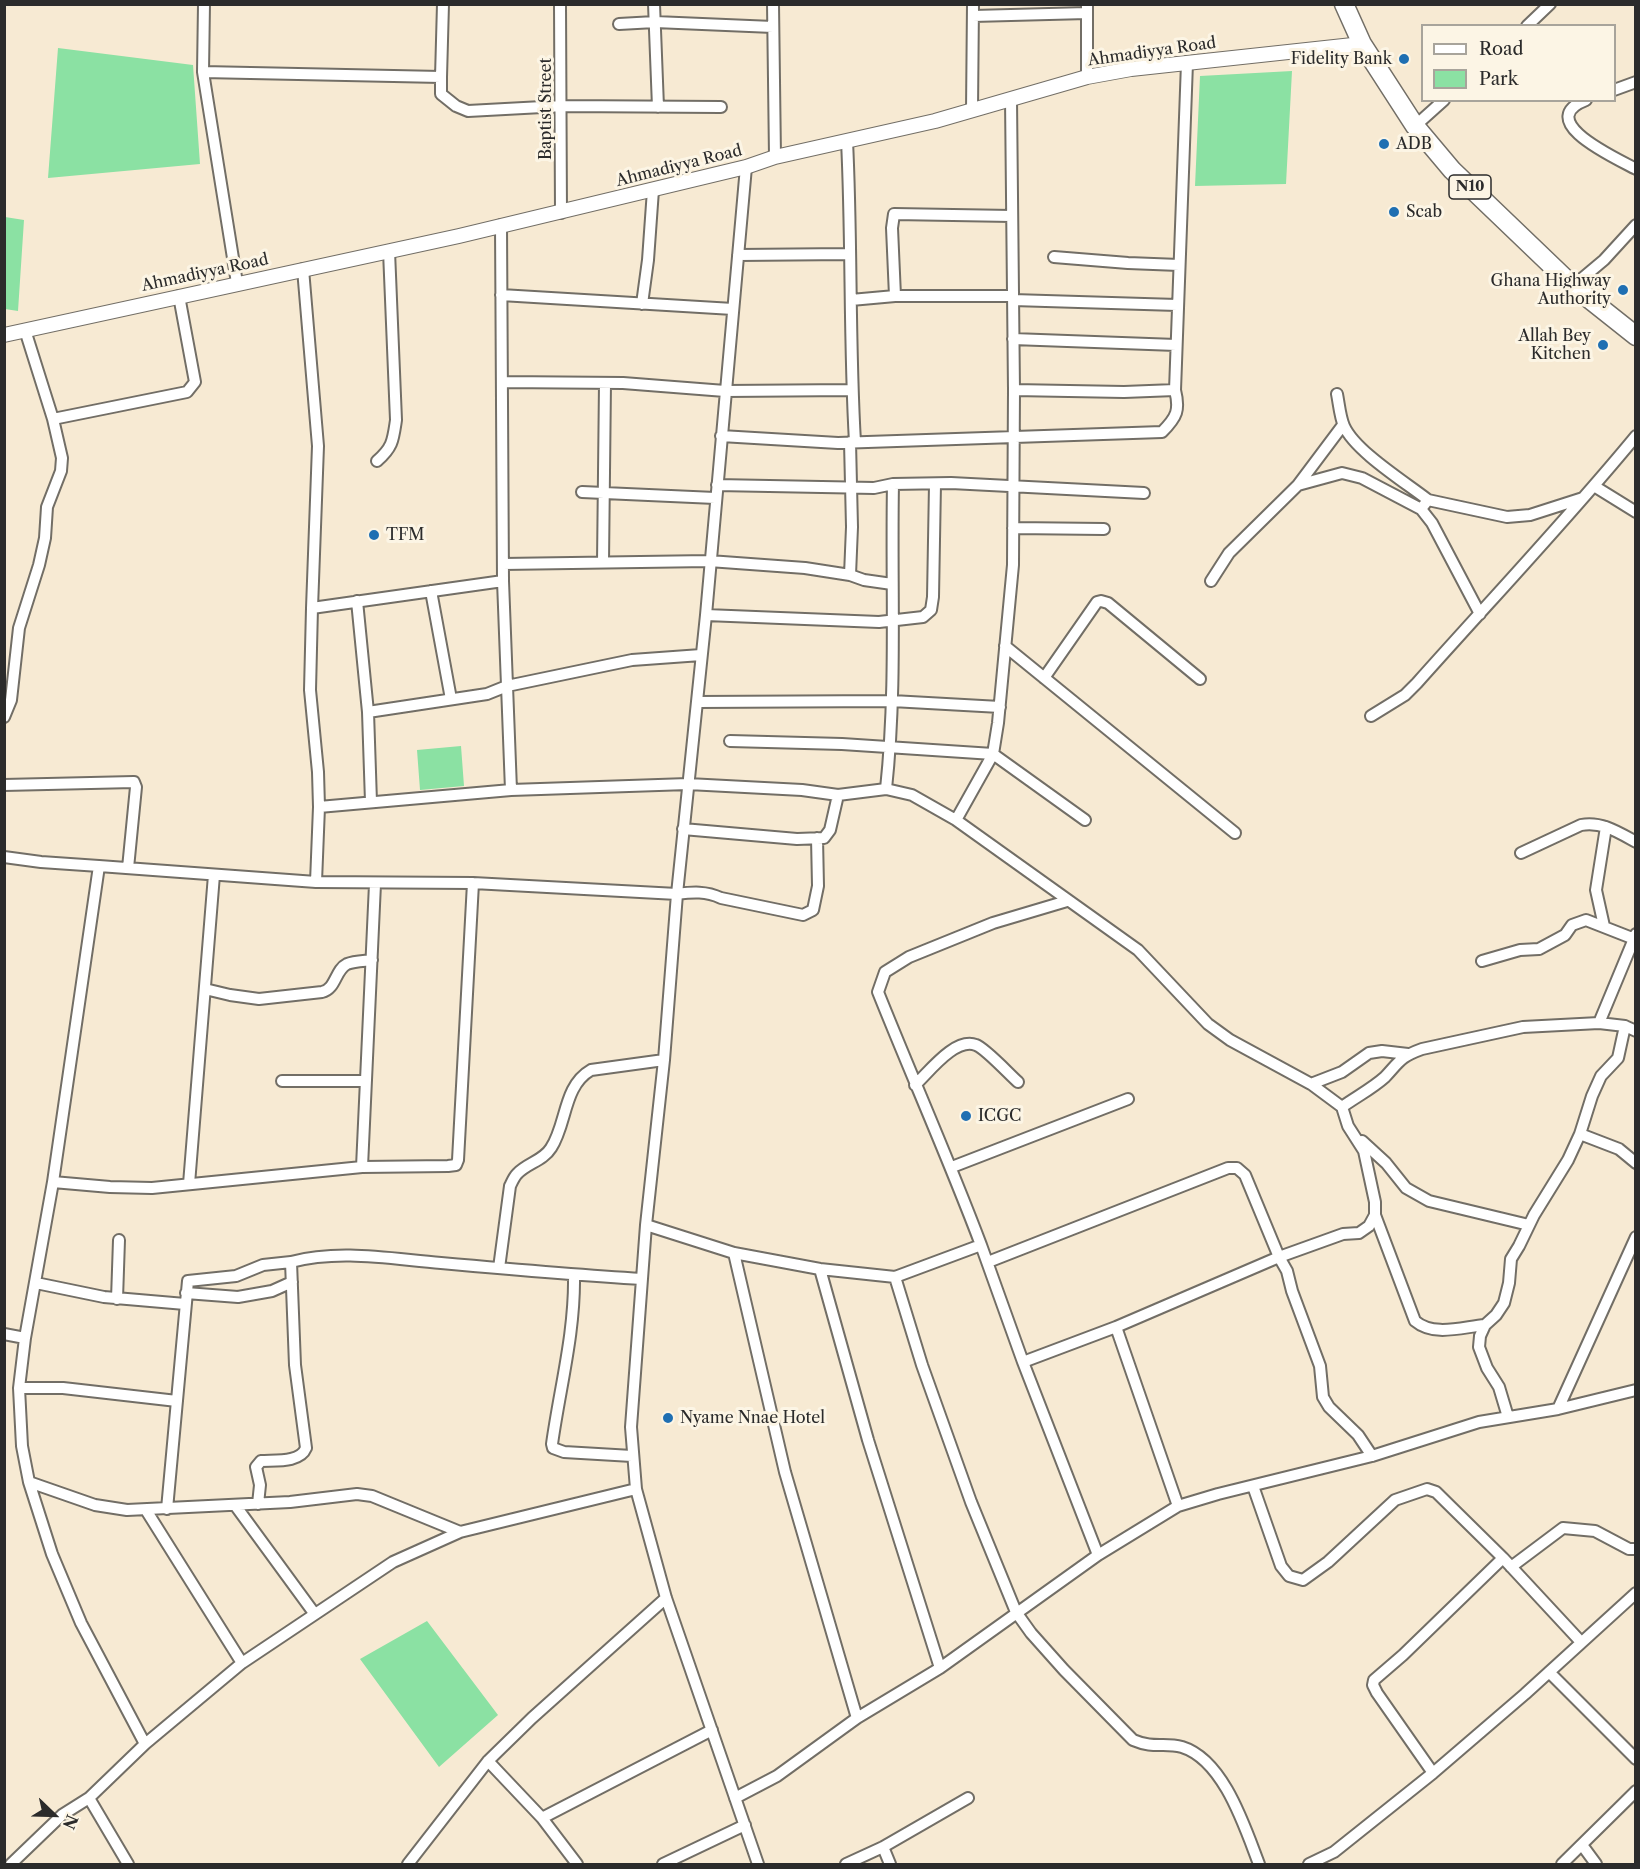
<!DOCTYPE html>
<html>
<head>
<meta charset="utf-8">
<style>
	body { margin:0 }
	#map { position:relative; width:1640px; height:1869px; overflow:hidden; background:#f7ead3; font-family:"Libre Caslon Text",serif }
	canvas { display:block }
	.frame { position:absolute; inset:0; border:6px solid #2b2b2b; pointer-events:none }
	.legend { position:absolute; left:1421px; top:24px; width:195px; height:78px; box-sizing:border-box; background:#fcf5e5; border:2px solid #a8a49b; margin:0; padding:8px 10px; list-style:none; font-size:18px; color:#2b2b2b }
	.legend li { display:flex; align-items:center; gap:12px; height:30px }
	.legend b { width:30px; border:2px solid #a8a49b }
	.north { position:absolute; left:24px; top:1785px; width:60px; height:60px; -webkit-text-stroke:4px #fcf5e5; paint-order:stroke; rotate:113deg; font-size:16px; font-weight:700; line-height:24px; text-align:center; color:#2b2b2b }
	.north::after { content:''; display:block; margin:auto; width:21px; height:27px; background:#2b2b2b; clip-path:polygon(50% 0,100% 100%,50% 72%,0 100%) }
</style>
</head>
<body>
<div id="map">
<canvas width="1640" height="1869"></canvas>
<div class="frame"></div>
<ul class="legend">
<li><b style="height:8px;background:#fff"></b>Road</li>
<li><b style="height:16px;background:#8be1a3"></b>Park</li>
</ul>
<div class="north">N</div>
</div>
<script>
const g = document.querySelector('canvas').getContext('2d');
g.lineJoin = 'round';
function fillPath(path, color) { g.fillStyle = color; g.fill(path, 'evenodd'); }
function trace(path, color, width, dash) { g.strokeStyle = color; g.lineWidth = width; g.lineCap = dash ? 'butt' : 'round'; g.setLineDash(dash || []); g.stroke(path); }
function write(font, color, halo, rows, align = 'center') {
  g.font = font + ' "Libre Caslon Text",serif'; g.lineWidth = 6; g.setLineDash([]); g.textBaseline = 'middle'; g.strokeStyle = halo; g.fillStyle = color; for (const [text, x, y, turn = 0] of rows) {
    g.save(); g.translate(x, y); g.rotate((+turn || 0) * Math.PI / 180); g.textAlign = isNaN(turn) ? turn : align; if (halo) g.strokeText(text, 0, 0); g.fillText(text, 0, 0); g.restore();
  }
}
fillPath(new Path2D(`
	M 58,48 L 193,65 L 200,164 L 48,178 Z
	M 1292,71 L 1286,184 L 1195,186 L 1200,76 Z
	M 5,217 L 24,220 L 18,311 L 5,309 Z
	M 461,746 L 464,786 L 420,790 L 417,750 Z
	M 427,1621 L 498,1715 L 439,1767 L 360,1659 Z`), '#8be1a3');
const street = new Path2D(`
	M 204,4 L 203,72 L 237,283
	M 560,4 L 561,213
	M 654,4 L 658,107
	M 773,4 L 775,157
	M 973,16 L 1087,13
	M 619,24 L 655,22 L 773,27
	M 1527,26 L 1550,4
	M 203,72 L 441,77 L 443,4
	M 441,77 L 441,94 L 456,106 L 468,111 L 561,106 L 721,107
	M 1087,77 L 1087,4
	M 1614,90 L 1636,82
	M 1586,100 C 1532,121 1618,159 1636,169
	M 972,110 L 973,4
	M 1415,126 L 1444,100
	M 847,141 C 852,241 849,341 855,442
	M 746,167 L 706,615 L 677,894 L 664,1060 L 646,1225 L 631,1427 L 636,1489 L 666,1598 L 758,1864
	M 738,255 L 849,254
	M 1054,257 L 1128,263 L 1179,265
	M 303,269 L 318,446 L 312,608
	M 1573,286 L 1604,260 L 1636,225
	M 501,295 L 733,309
	M 895,296 L 892,228 L 894,214 L 1012,216
	M 851,300 L 895,296 L 1013,296
	M 1013,300 L 1177,305
	M 642,304 L 648,260 L 653,190
	M 1013,339 L 1176,345
	M 502,382 L 623,383 L 725,391 L 852,390
	M 1014,390 L 1124,392 L 1175,390
	M 1337,394 C 1339,404 1340,417 1344,426 C 1355,451 1405,482 1428,500
	M 53,419 L 187,392 L 195,382 L 179,296
	M 721,436 L 838,443 L 1162,432 C 1177,417 1180,410 1175,390 L 1187,63
	M 850,442 L 852,527 L 850,575 L 864,580 L 892,584
	M 377,461 C 393,447 393,440 396,420 L 389,251
	M 893,484 C 891,586 897,687 886,789 L 912,795 L 956,820 L 1138,950 L 1208,1024 L 1230,1040 L 1311,1084 L 1342,1107 L 1348,1126 L 1364,1151 L 1375,1202 L 1375,1215 L 1369,1226 L 1359,1233 L 1343,1234 L 1279,1257 L 1287,1271 L 1292,1291 L 1320,1366 L 1323,1397 L 1329,1407 L 1358,1435 L 1372,1456
	M 717,485 L 874,488 L 893,484 L 951,483 L 1144,493
	M 1298,485 L 1343,425
	M 1594,486 L 1636,512
	M 582,492 L 715,498
	M 1421,509 L 1428,500 L 1507,517 L 1530,515 L 1583,498
	M 1013,528 L 1104,529
	M 603,562 L 605,383
	M 503,564 L 709,561 L 805,568 L 850,575
	M 503,581 L 511,790
	M 1211,581 L 1229,553 L 1298,485 L 1342,473 L 1362,478 L 1421,509 L 1432,523 L 1480,614
	M 431,591 L 451,699
	M 357,601 L 368,712 L 371,802
	M 706,615 L 879,622 L 923,617 L 931,610 L 933,597 L 935,484
	M 1005,646 L 1235,833
	M 1044,678 L 1097,602 L 1101,601 L 1108,603 L 1200,679
	M 697,702 L 892,701 L 1000,707
	M 368,712 L 487,694 L 507,686 L 632,660 L 701,655
	M 1371,716 L 1405,695 L 1417,683 C 1490,601 1566,521 1636,436
	M 4,717 L 11,700 L 19,628 L 39,565 L 45,538 L 47,507 L 61,471 L 62,458 L 53,419 L 25,330
	M 730,741 L 842,744 L 993,754 L 1085,820
	M 4,785 L 134,782 L 136,787 L 128,868
	M 319,807 L 511,790 L 688,784 L 802,790 L 838,795 L 886,789
	M 956,820 L 993,754 L 998,723 L 1013,565 L 1014,390 L 1011,99
	M 683,829 L 797,839 L 824,838 L 830,830 L 838,795
	M 1521,853 L 1581,825 C 1601,821 1618,832 1636,842
	M 4,857 L 41,862 L 99,866
	M 316,882 L 319,807 L 318,772 L 310,690 L 312,608 L 503,581 L 501,225
	M 1604,926 L 1596,890 L 1606,827
	M 1636,934 L 1599,1023 L 1625,1026 L 1636,1031
	M 1482,961 L 1520,950 L 1539,949 L 1565,935 L 1572,925 L 1586,920 L 1632,938
	M 205,989 L 230,995 L 259,999 L 322,992 C 336,989 335,970 347,964 C 354,961 364,961 372,960
	M 282,1081 L 366,1081
	M 1311,1084 L 1342,1072 L 1369,1053 L 1382,1051 L 1408,1054
	M 915,1085 C 929,1072 955,1037 976,1045 C 985,1048 1009,1074 1018,1082
	M 1342,1107 C 1356,1097 1373,1088 1385,1077 C 1400,1061 1400,1057 1422,1049 L 1523,1027 L 1599,1023
	M 1580,1134 L 1619,1149 L 1636,1163
	M 1362,1141 L 1386,1163 L 1406,1188 L 1429,1201 L 1529,1225
	M 362,1167 L 448,1166 L 456,1165 L 458,1160 L 473,883
	M 952,1167 L 1128,1099
	M 53,1182 L 110,1187 L 152,1188 L 362,1167 L 375,884
	M 189,1184 L 214,875
	M 1375,1215 L 1415,1321 C 1434,1337 1462,1327 1485,1325
	M 646,1225 L 734,1253 L 820,1269 L 895,1277
	M 1636,1237 L 1558,1409 L 1636,1390
	M 981,1245 C 949,1160 912,1077 878,992 L 885,972 L 909,957 L 993,923 L 1067,901
	M 734,1253 L 785,1472 L 857,1718
	M 988,1262 L 1228,1168 L 1237,1168 L 1245,1175 L 1279,1257 L 1116,1327 L 1023,1362
	M 499,1268 L 510,1186 C 512,1182 514,1177 517,1174 C 527,1163 543,1161 551,1148 C 567,1124 563,1086 591,1070 L 664,1060
	M 820,1269 L 868,1440 L 940,1668
	M 574,1275 C 575,1333 560,1387 552,1444 L 553,1448 L 564,1452 L 632,1456
	M 36,1283 L 104,1297 L 185,1304
	M 186,1293 L 238,1297 L 272,1291 L 292,1282
	M 117,1299 L 119,1240
	M 1116,1327 L 1178,1506
	M 4,1334 L 25,1338
	M 19,1388 L 63,1388 L 177,1401
	M 1508,1417 L 1499,1387 L 1487,1368 L 1479,1347 L 1480,1336 L 1485,1325 L 1496,1315 L 1504,1303 L 1509,1283 L 1511,1259 L 1519,1246 L 1534,1215 L 1568,1160 L 1580,1134 L 1592,1096 L 1601,1076 L 1618,1058 L 1625,1026
	M 29,1482 L 22,1446 L 19,1388 L 25,1338 L 53,1182 L 99,866 L 316,882 L 473,883 L 677,894 C 693,892 706,891 721,898 L 803,915 L 813,910 L 818,886 L 817,838
	M 1253,1486 L 1281,1566 L 1289,1576 L 1303,1580 L 1328,1562 L 1395,1500 L 1427,1489 L 1436,1492 L 1503,1558 L 1581,1642
	M 258,1504 L 260,1485 L 256,1467 L 261,1461 C 275,1460 300,1463 306,1448 L 295,1365 L 291,1262 C 340,1249 391,1259 441,1263 C 508,1269 575,1275 642,1279
	M 235,1505 L 314,1613
	M 167,1509 L 188,1281 L 236,1276 L 263,1265 L 291,1262
	M 146,1510 L 242,1663
	M 1098,1555 L 1178,1506 L 1218,1494 L 1372,1456 L 1479,1422 L 1558,1409
	M 1511,1567 L 1563,1528 L 1595,1531 L 1629,1549 L 1636,1549
	M 1549,1672 L 1636,1759
	M 145,1744 L 81,1623 L 52,1554 L 29,1482 L 95,1505 L 127,1510 L 290,1502 L 357,1494 L 372,1496 L 460,1532
	M 488,1761 L 542,1818 L 712,1730
	M 1433,1773 L 1377,1693 L 1373,1685 L 1374,1680 L 1403,1655 L 1503,1558
	M 89,1798 L 128,1864
	M 735,1798 L 777,1776 L 857,1718 L 940,1668 L 1098,1555 L 1023,1362 L 981,1245 L 895,1277 L 922,1365 L 971,1502 L 1016,1612 L 1031,1633 L 1064,1670 L 1133,1740 C 1154,1749 1164,1742 1182,1747 C 1224,1760 1245,1828 1259,1864
	M 542,1818 L 577,1864
	M 1582,1845 L 1596,1864
	M 883,1847 L 890,1864
	M 11,1864 L 62,1815 L 89,1798 L 145,1744 L 242,1663 L 393,1562 L 460,1532 L 636,1489
	M 408,1864 L 488,1761 L 532,1718 L 666,1598
	M 663,1864 L 745,1825
	M 846,1864 L 883,1847 L 968,1798
	M 1309,1864 L 1334,1852 L 1433,1773 L 1525,1694 L 1636,1593
	M 1562,1864 L 1636,1791`);
const secondary = new Path2D(`
	M 4,335 L 459,236 L 746,167 L 775,157 L 935,121 L 1087,77 L 1131,69 L 1362,44`);
const highway = new Path2D(`
	M 1344,4 L 1362,44 L 1415,126 L 1452,170 L 1573,286 L 1636,336`);
trace(street, '#726e66', 14);
trace(secondary, '#726e66', 16);
trace(highway, '#726e66', 21);
trace(street, '#fff', 10);
trace(secondary, '#fff', 14);
trace(highway, '#fff', 18);
for (const [x, y, r, color] of [
	[1404,59,6,"#1f6fb2"],
	[1384,144,6,"#1f6fb2"],
	[1394,212,6,"#1f6fb2"],
	[1623,290,6,"#1f6fb2"],
	[1603,345,6,"#1f6fb2"],
	[374,535,6,"#1f6fb2"],
	[966,1116,6,"#1f6fb2"],
	[668,1418,6,"#1f6fb2"]
]) { const dot = new Path2D(); dot.arc(x, y, r, 0, 2 * Math.PI); g.fillStyle = color; g.fill(dot); trace(dot, '#fcf5e5', 2); }
for (const [x, y, w] of [
	[1470,187,42]
]) { const box = new Path2D(); box.roundRect(x - w / 2, y - 12, w, 24, 4.5); g.fillStyle = '#fcf5e5'; g.fill(box); trace(box, '#2b2b2b', 1.5); }
write('bold 15px', '#2b2b2b', null, [
	["N10",1470,187]
]);
write('16px', '#2b2b2b', '#fcf5e5', [
	["Ahmadiyya Road",1152,52,-8],
	["Baptist Street",546,109,-90],
	["Ahmadiyya Road",679,166,-14],
	["Ahmadiyya Road",205,273,-12]
]);
write('16px', '#2b2b2b', '#fcf5e5', [
	["Fidelity Bank",1392,59,"right"],
	["ADB",1396,144],
	["Scab",1406,212],
	["Ghana Highway",1611,281,"right"],
	["Authority",1611,299,"right"],
	["Allah Bey",1591,336,"right"],
	["Kitchen",1591,354,"right"],
	["TFM",386,535],
	["ICGC",978,1116],
	["Nyame Nnae Hotel",680,1418]
], 'left');
</script>
</body>
</html>
